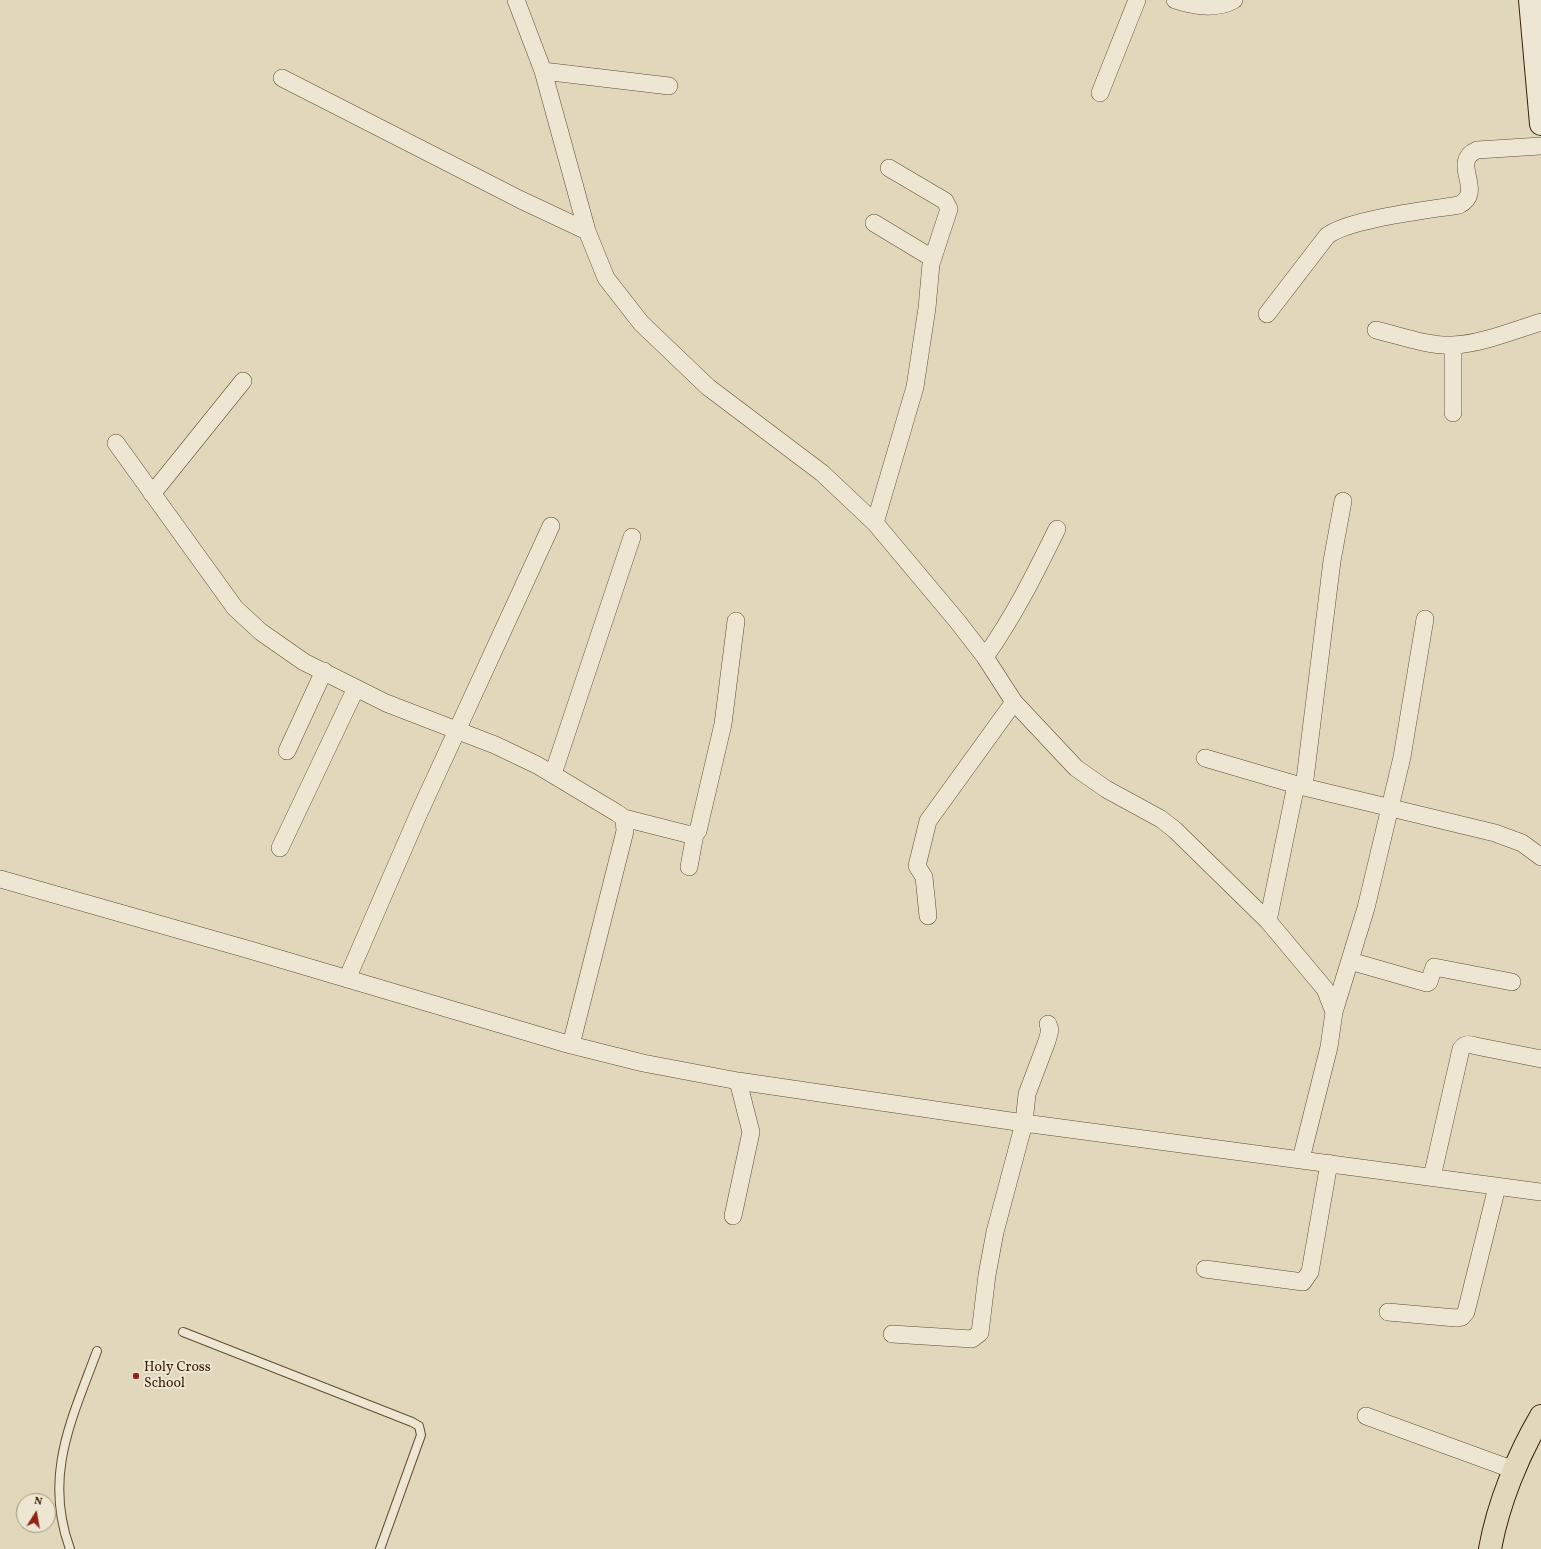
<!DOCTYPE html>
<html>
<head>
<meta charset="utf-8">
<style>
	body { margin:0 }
	#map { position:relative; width:1541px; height:1549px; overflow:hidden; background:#e1d8bb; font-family:Vollkorn,serif }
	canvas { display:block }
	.north { position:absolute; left:16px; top:1493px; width:40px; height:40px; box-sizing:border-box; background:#ece6d3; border:1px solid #a4967f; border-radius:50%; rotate:11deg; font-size:11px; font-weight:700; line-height:16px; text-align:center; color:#381e02 }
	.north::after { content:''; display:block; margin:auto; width:14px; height:18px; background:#8f2418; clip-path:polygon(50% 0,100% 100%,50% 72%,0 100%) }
</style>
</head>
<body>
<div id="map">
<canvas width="1541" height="1549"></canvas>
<div class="north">N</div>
</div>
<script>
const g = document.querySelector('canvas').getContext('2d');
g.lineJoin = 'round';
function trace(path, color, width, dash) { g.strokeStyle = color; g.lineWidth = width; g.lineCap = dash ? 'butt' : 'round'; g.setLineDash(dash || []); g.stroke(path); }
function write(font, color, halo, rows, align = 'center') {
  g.font = font + ' Vollkorn,serif'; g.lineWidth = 4; g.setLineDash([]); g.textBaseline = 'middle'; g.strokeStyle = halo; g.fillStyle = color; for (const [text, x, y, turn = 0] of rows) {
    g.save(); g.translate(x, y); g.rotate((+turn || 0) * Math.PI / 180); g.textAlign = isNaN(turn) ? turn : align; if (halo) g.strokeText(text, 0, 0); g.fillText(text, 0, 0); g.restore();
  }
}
const lane = new Path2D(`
	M 183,1332 L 412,1422 L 419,1426 L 421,1435 L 380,1549
	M 70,1549 C 43,1475 72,1419 97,1351`);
const street = new Path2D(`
	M 516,0 L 543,71 L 587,231 L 606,278 L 641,323 L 708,387 L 822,473 L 875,523 L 958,622 L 985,657 L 1014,702 L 1076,768 L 1106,789 L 1161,819 L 1175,830 L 1268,921 L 1325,989 L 1334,1012 L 1329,1047 L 1301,1159
	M 1175,0 C 1193,6 1216,10 1234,0
	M 543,71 L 669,86
	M 282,78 L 521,200 L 587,231
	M 1100,93 L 1137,0
	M 874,223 L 932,258
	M 1267,314 L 1327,236 C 1348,219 1429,210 1459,205 C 1486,192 1449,162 1477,150 L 1541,146
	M 1376,330 C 1401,336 1427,346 1452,345 C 1478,345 1515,330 1541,322
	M 1453,345 L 1453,413
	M 116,443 L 235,608 L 261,632 L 304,662 L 386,703 L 495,745 L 537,765 L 617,813 L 624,818 L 625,831 L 620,851 L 571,1045
	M 152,494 L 243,381
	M 875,523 L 915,387 L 927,308 L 931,264 L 949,209 L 945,201 L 889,168
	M 985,657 C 1014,616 1035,574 1057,529
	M 287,751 L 324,671
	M 1205,758 L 1304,787 L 1495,833 L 1522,843 L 1541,857
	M 553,774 L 632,537
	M 1304,787 L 1332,561 L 1343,501
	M 624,818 L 687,834 L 695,834 L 698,831 L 723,724 L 736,621
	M 280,848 L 356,688
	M 689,867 L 695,834
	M 0,879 L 250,950 L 571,1045 L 643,1063 L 738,1081 L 1024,1123 L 1541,1192
	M 928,916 L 924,877 L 917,866 L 928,821 L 1014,702
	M 1268,921 L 1296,785
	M 1350,961 L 1427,983 L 1429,982 L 1434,967 L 1512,982
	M 347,979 L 419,813 L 551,526
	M 1334,1012 L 1366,908 L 1402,757 L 1425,619
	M 1432,1177 L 1461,1049 C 1465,1043 1470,1044 1476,1046 L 1541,1059
	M 733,1216 L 751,1132 L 738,1081
	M 1205,1269 L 1303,1282 L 1310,1272 L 1329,1163
	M 1388,1312 L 1456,1318 L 1462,1317 L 1466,1312 L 1497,1187
	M 892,1334 L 972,1339 L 980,1333 L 987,1275 L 995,1232 L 1024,1123 L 1027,1094 L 1047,1041 L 1050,1030 L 1048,1024
	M 1366,1416 L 1514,1470`);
const secondary = new Path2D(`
	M 1530,0 L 1541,124`);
const highway = new Path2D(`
	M 1490,1549 C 1498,1504 1518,1455 1541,1416`);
trace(lane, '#624c30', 10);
trace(street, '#624c30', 18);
trace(secondary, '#381e02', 24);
trace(highway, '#381e02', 24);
trace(lane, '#ece6d3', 8);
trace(street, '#ece6d3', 17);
trace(secondary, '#ece6d3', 22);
trace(highway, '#e1d8bb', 22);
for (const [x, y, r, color] of [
	[136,1376,4,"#8f2418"]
]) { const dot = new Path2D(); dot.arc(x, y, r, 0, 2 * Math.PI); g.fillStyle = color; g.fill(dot); trace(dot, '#ece6d3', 1.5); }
write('14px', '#381e02', '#ece6d3', [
	["Holy Cross",144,1368],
	["School",144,1384]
], 'left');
</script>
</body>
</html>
